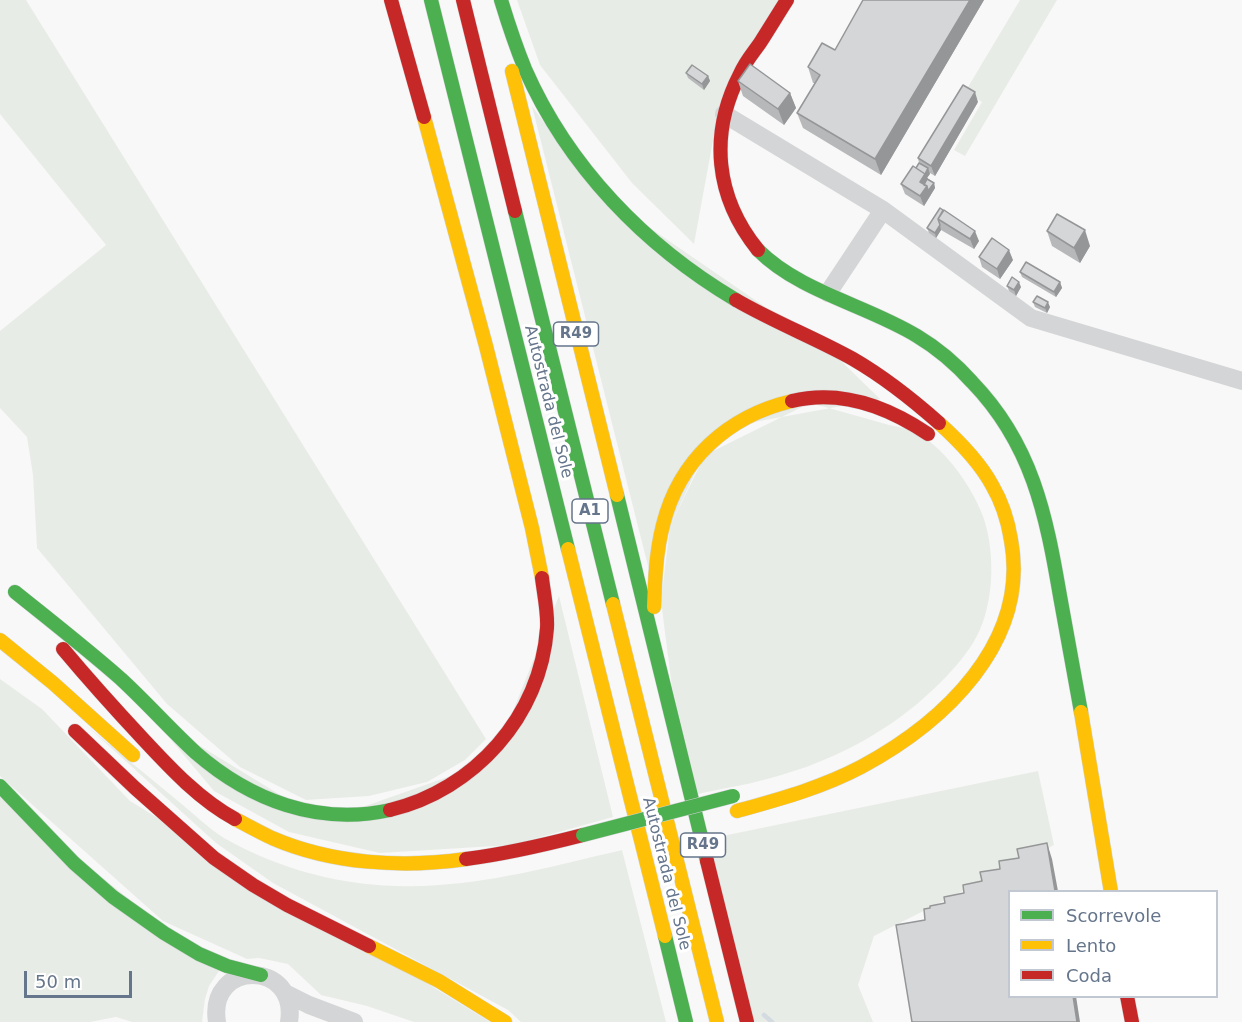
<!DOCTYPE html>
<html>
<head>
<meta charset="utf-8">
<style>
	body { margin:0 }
	#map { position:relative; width:1242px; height:1022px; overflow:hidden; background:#f8f8f8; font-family:"DejaVu Sans",sans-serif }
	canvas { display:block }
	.legend { position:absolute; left:1008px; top:890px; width:210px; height:108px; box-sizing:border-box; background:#fff; border:2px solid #c1c8d1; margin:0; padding:8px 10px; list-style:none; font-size:18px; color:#65758b }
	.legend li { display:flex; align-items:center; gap:12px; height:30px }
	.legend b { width:30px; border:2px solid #c1c8d1 }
	.scale { position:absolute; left:24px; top:971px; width:108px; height:27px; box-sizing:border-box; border:3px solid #65758b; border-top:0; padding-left:8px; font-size:18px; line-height:21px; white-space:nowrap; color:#65758b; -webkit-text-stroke:4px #fff; paint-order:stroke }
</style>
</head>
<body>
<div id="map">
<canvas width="1242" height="1022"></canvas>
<ul class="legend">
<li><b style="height:8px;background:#4caf50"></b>Scorrevole</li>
<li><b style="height:8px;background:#ffc107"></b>Lento</li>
<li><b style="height:8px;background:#c62828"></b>Coda</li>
</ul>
<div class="scale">50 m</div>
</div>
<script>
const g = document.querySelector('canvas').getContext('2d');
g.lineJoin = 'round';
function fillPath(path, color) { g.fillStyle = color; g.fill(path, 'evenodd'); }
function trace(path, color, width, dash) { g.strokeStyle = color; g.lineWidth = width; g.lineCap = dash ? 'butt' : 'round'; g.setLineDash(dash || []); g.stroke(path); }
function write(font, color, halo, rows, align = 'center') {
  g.font = font + ' "DejaVu Sans",sans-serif'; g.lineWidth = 6; g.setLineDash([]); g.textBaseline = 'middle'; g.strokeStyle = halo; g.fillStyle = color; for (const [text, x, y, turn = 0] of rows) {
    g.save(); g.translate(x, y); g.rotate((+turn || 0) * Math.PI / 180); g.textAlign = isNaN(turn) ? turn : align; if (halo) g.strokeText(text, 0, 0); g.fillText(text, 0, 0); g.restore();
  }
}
fillPath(new Path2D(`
	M 0,0 L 26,0 L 486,739 L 465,760 L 427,782 L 369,796 L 306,800 L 240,767 L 167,704 L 37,548 L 33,475 L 27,437 L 0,408 L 0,331 L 106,245 L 0,114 Z
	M 517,0 L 787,0 L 718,113 L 694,244 L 632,183 L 540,65 Z
	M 1020,0 L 1057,0 L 965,156 L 954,150 L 982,102 L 965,92 Z
	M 532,106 L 592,188 L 835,355 L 880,399 L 716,429 L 649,570 Z
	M 810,403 C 836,410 862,417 889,425 C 898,427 911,428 919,434 C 947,451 973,488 984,519 C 996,556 994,610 973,643 C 955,672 918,706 889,725 C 855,748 817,765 778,776 C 752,784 725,788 698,794 L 672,687 L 661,601 L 670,526 L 705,455 Z
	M 559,596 L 613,817 L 512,845 L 380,853 L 289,832 L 214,791 L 151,716 L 323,821 L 493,761 Z
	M 0,679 L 42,709 L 130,801 L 490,1022 L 414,1022 L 367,1006 L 321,995 L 288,964 L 259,958 L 247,959 L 163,921 L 0,776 Z
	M 87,726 C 117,751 148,776 178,801 C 193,813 208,828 224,838 C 289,875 364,891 439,885 C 500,881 562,864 622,850 L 666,1022 L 521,1022 L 508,1010 L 273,883 L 216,843 Z
	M 1038,771 L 1054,845 L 874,936 L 858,985 L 873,1022 L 751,1022 L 708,839 Z
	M 0,796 L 219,971 L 209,986 L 205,999 L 202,1022 L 132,1022 L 116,1017 L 90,1022 L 0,1022 Z`), '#e8ece6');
trace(new Path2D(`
	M 764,1015 L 772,1022`), '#d4dbe0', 4.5);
const fast = new Path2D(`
	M 431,0 L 568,549
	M 501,0 C 508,23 516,47 525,69 C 568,167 645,246 736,300
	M 515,211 L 613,604
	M 758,250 C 800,292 866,305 917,336 C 937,348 956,364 972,382 C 1032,444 1046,514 1060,596 C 1067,635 1074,673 1081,712
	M 617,495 L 707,861
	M 15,592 C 51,621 87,649 121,679 C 147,703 170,729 196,753 C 250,800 318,826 390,810
	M 0,786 L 74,863 L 113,897 L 164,933 L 199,954 L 227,966 L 261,975
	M 665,936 L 686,1022`);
const slow = new Path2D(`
	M 512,71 L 617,495
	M 424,117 L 486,346 L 532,528 L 542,578
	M 568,549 L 665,936
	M 613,604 L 717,1022
	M 654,607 C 655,579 656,552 663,525 C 679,460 728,416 792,401
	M 0,640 L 53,683 L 133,755
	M 1081,712 L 1111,892
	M 737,811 C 780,799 821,788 861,767 C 943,723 1030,643 1011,540 C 1008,521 1002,502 992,485 C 979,461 959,441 939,423
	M 235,819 C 247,825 259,832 272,838 C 332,864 402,868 466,859
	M 369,946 L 439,981 L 505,1022`);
const jam = new Path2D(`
	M 391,0 L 424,117
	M 463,0 L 515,211
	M 758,250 C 715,197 709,134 740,74 C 745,62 753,53 760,43 C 769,29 778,14 787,0
	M 736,300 C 774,322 815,338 853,359 C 884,377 913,400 939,423
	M 792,401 C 841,389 888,407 928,434
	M 63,649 C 89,680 116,710 144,740 C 171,769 200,800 235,819
	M 75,731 L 135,788 L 214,858 L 253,885 L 287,905 L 369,946
	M 390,810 C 474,790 541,716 547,628 C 548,612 544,595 542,578
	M 466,859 C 506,854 544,845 583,835
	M 707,861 L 747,1022
	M 1127,996 L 1132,1022`);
trace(fast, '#d4d6d8', 15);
trace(slow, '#d4d6d8', 15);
trace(jam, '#d4d6d8', 15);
trace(new Path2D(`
	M 724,114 L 883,210 L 1031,318 L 1242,381
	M 828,293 L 883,210
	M 285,993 L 309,1005 L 354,1022
	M 217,1022 C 207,959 299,960 289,1022`), '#d4d5d6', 18);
trace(fast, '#4caf50', 14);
trace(slow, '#ffc107', 14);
trace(jam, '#c62828', 14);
const fastBridge = new Path2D(`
	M 583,835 L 733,796`);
trace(fastBridge, '#d3d4d6', 15, []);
trace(fastBridge, '#4caf50', 14);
fillPath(new Path2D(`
	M 863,0 L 984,0 L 881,175 L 803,128 L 797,113 L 815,83 L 813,83 L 808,67 L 835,50 Z
	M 686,73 L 708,76 L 710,81 L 704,90 L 688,78 Z
	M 738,81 L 790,93 L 796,108 L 784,125 L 743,96 Z
	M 978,102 L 935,176 L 930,173 L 927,178 L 934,183 L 935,188 L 924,206 L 905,194 L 901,184 L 916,168 L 919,163 L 918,158 Z
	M 940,208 L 979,241 L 974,249 L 941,230 L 936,238 L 929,233 L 927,228 Z
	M 1047,231 L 1090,246 L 1080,263 L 1052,246 Z
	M 979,257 L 1013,260 L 1000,279 L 982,267 Z
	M 1020,272 L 1060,282 L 1062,288 L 1056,297 L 1022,277 Z
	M 1007,286 L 1021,287 L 1016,296 L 1009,291 Z
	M 1033,302 L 1050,307 L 1047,313 L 1035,307 Z`), '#b7b8ba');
fillPath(new Path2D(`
	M 970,0 L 984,0 L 881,175 L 875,159 Z
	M 708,76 L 710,81 L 704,90 L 702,84 Z
	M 975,92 L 978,102 L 935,176 L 931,166 Z
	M 790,93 L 796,108 L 784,125 L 778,109 Z
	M 928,168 L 930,174 L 927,178 L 934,183 L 935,188 L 924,206 L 920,196 L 920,182 Z
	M 940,225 L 941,230 L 936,238 L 935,233 Z
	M 1085,230 L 1090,246 L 1080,263 L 1074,248 Z
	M 975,231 L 979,241 L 974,249 L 970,239 Z
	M 1009,250 L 1013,260 L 1000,279 L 997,269 Z
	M 1019,282 L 1021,287 L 1016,296 L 1014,290 Z
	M 1060,282 L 1062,288 L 1056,297 L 1054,292 Z
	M 1048,302 L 1050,307 L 1047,313 L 1045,308 Z
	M 1047,843 L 1052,859 L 1058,891 L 1055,891 Z
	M 1073,996 L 1076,996 L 1080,1022 L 1077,1022 Z`), '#959697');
const building = new Path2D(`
	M 863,0 L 970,0 L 875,159 L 797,113 L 820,75 L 808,67 L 822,43 L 835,50 Z
	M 750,64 L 790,93 L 778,109 L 738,81 Z
	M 692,65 L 708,76 L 702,84 L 686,73 Z
	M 963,85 L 975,92 L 931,166 L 918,158 Z
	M 919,163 L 928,168 L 925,174 L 916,168 Z
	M 913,166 L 925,174 L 920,182 L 927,186 L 920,196 L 901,184 Z
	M 927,179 L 934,183 L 928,191 L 927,186 L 924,185 Z
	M 940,208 L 943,210 L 938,219 L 940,225 L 935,233 L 927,228 Z
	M 944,210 L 975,231 L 970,239 L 938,219 Z
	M 1057,214 L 1085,230 L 1074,248 L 1047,231 Z
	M 992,238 L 1009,250 L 997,269 L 979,257 Z
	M 1026,262 L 1060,282 L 1054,292 L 1020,272 Z
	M 1012,277 L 1019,282 L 1014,290 L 1007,286 Z
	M 1037,296 L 1048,302 L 1045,308 L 1033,302 Z
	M 1047,843 L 1055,891 L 1010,891 L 1010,996 L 1073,996 L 1077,1022 L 912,1022 L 896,925 L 925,920 L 924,909 L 930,908 L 930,906 L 945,903 L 944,897 L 964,893 L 963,885 L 982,881 L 980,872 L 1000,869 L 999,861 L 1019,858 L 1017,849 Z`);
fillPath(building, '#d5d6d8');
trace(building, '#959697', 1.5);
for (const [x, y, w] of [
	[576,334,45],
	[590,511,36],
	[703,845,45]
]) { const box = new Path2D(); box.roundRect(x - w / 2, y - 12, w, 24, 4.5); g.fillStyle = '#fff'; g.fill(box); trace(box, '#65758b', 1.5); }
write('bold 15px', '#65758b', null, [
	["R49",576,334],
	["A1",590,511],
	["R49",703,845]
]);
write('16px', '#65758b', '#fff', [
	["Autostrada del Sole",548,402,76],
	["Autostrada del Sole",666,874,76]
]);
</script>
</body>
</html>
